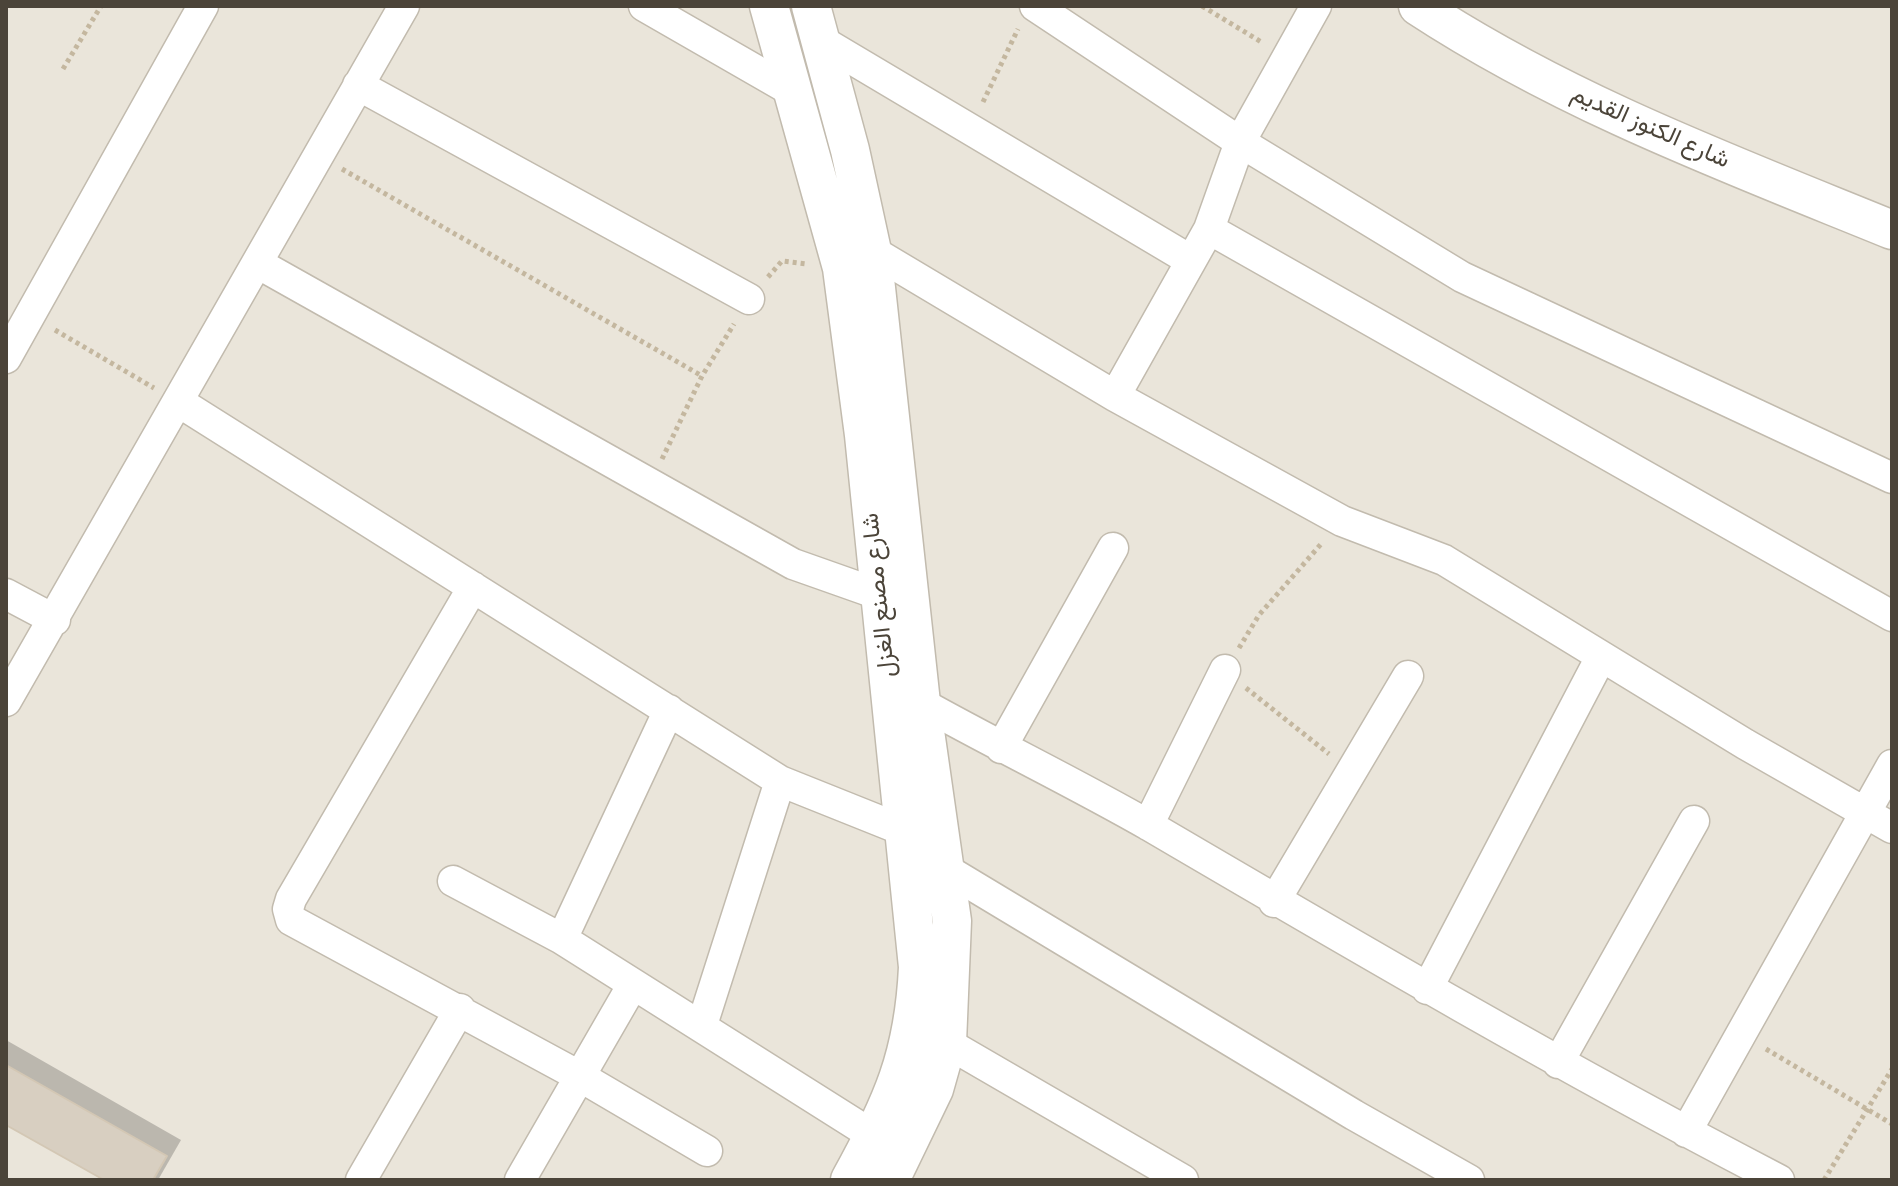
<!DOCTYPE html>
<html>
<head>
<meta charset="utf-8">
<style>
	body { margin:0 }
	#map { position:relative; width:1898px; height:1186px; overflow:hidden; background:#f6f3ec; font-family:"Titillium Web",sans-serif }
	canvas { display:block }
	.frame { position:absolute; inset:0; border:8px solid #4b4439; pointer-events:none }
</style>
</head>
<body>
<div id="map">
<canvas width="1898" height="1186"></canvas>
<div class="frame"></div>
</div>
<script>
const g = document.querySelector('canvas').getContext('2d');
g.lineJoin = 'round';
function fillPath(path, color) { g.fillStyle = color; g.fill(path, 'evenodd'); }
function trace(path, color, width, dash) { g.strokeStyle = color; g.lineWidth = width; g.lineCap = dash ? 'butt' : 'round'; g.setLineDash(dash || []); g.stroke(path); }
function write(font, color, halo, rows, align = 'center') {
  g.font = font + ' "Titillium Web",Vazirmatn,sans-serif'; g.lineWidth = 7; g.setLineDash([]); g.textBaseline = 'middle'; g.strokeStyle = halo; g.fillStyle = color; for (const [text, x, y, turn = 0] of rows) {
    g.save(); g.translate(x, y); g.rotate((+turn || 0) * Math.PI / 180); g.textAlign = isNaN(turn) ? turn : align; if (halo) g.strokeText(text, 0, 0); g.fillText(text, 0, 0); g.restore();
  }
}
fillPath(new Path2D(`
	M 6,6 L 1892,6 L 1892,1180 L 6,1180 Z`), '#eae5da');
fillPath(new Path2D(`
	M 6,1040 L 181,1140 L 158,1180 L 108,1180 L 6,1122 Z`), '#0003');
const building = new Path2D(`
	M 6,1065 L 167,1156 L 153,1180 L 104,1180 L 6,1125 Z`);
fillPath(building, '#d8cfc1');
trace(building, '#d3c7b4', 2);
const minor = new Path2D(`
	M 644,6 L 797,94
	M 1035,6 L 1240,142 L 1462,277 L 1892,478
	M 820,40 L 1190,260
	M 358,85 L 749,299
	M 1209,229 L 1892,616
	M 872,251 L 1115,396 L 1342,521 L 1444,560 L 1745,744 L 1892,828
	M 259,264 L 793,564 L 878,594
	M 6,358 L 203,6
	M 1115,396 L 1209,229 L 1240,142 L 1316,6
	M 179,402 L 780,781 L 905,831
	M 473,587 L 291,899 L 288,909 L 291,920 L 581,1077 L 707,1151
	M 6,594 L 55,620
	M 6,701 L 404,6
	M 921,703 C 996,745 1075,783 1150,826 C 1358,948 1565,1069 1779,1180
	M 1001,748 L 1113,548
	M 1148,825 L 1225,670
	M 947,870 L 1354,1115 L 1469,1180
	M 453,881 L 562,939 L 874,1136
	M 1274,902 L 1408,676
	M 562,939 L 669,710
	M 1427,989 L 1601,657
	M 702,1025 L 780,781
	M 947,1043 L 1183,1180
	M 1558,1063 L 1694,821
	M 1686,1132 L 1892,765
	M 361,1180 L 460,1009
	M 520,1180 L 632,986`);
const tertiary = new Path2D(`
	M 769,6 L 842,268 L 864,435 L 918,967 C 914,1055 892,1104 850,1180
	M 811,6 L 850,150 L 872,251 L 921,703 L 952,921 L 947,1043 L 934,1089 L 890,1180
	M 1418,6 C 1566,103 1730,164 1892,230`);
trace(minor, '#c2bbae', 33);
trace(tertiary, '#c2bbae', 41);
trace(new Path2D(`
	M 1202,6 L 1263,43
	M 63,69 L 101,6
	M 983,102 L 1018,29
	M 342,169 L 702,376
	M 768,277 L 782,261 L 806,264
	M 55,330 L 154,388
	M 662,459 L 702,376 L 734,324
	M 1239,648 L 1259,615 L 1322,543
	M 1246,688 L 1329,754
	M 1766,1049 L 1892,1124
	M 1824,1180 L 1892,1069`), '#c4b79f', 5, [4, 4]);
trace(minor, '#fff', 30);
trace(tertiary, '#fff', 38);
write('24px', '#4b4439', '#fff', [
	["شارع الكنوز القديم",1650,128,24],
	["شارع مصنع الغزل",880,595,-96]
]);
</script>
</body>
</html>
